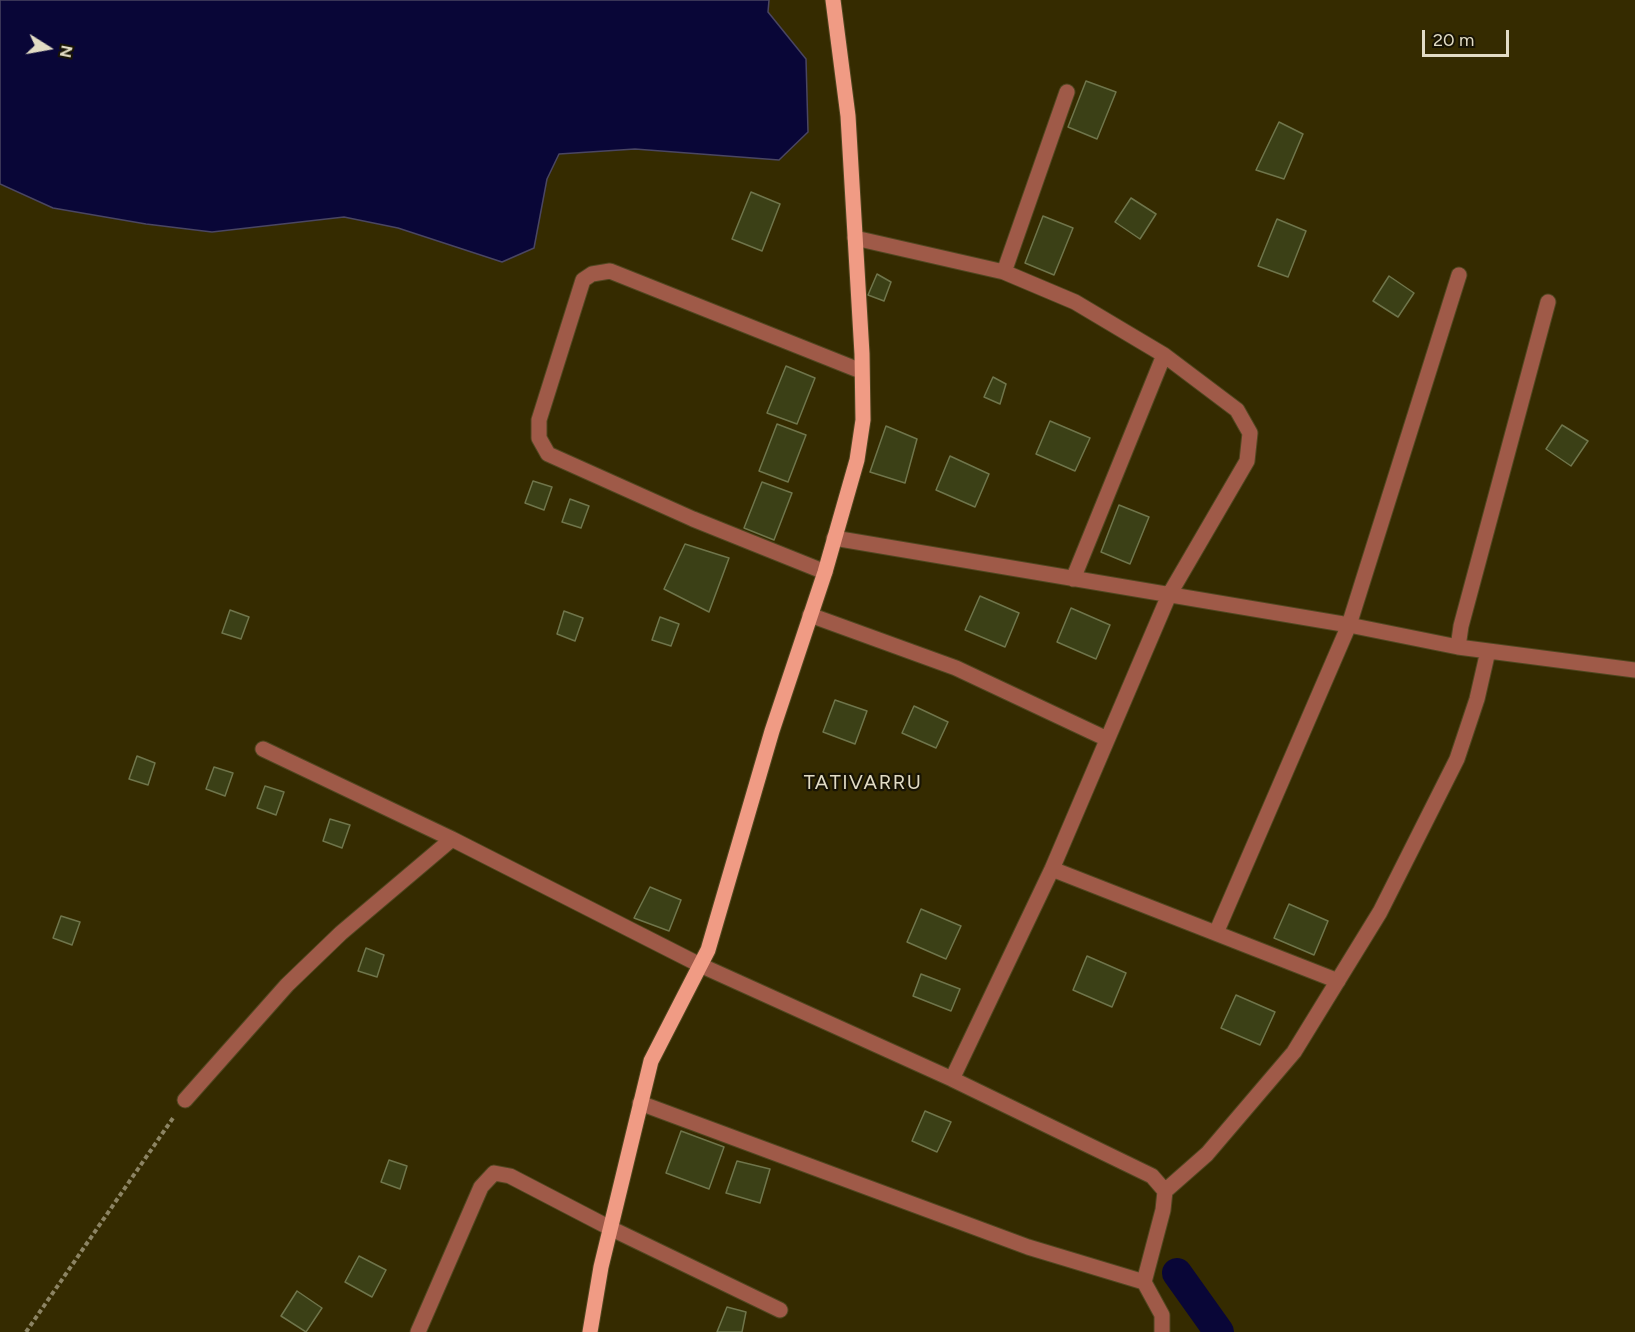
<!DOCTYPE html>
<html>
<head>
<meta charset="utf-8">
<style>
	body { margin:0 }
	#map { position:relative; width:1635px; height:1332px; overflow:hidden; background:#352b00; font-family:Figtree,sans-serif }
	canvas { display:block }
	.north { position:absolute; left:18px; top:18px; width:60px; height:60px; -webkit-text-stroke:4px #181404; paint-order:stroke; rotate:101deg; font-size:16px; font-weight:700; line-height:24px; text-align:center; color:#e2dcc5 }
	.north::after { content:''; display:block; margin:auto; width:21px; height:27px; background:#e2dcc5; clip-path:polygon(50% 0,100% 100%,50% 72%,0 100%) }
	.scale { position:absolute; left:1422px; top:30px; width:87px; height:27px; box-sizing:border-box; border:3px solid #e2dcc5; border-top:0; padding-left:8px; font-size:18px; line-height:21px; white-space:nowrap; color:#e2dcc5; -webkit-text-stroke:4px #181404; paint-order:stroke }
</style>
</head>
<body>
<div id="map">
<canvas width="1635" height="1332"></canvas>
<div class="north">N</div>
<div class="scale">20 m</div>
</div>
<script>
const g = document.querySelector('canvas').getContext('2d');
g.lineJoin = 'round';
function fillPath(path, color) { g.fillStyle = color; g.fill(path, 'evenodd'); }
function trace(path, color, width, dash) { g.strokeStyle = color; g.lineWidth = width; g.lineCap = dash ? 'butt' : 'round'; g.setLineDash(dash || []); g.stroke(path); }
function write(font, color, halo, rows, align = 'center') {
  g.font = font + ' Figtree,sans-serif'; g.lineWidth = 4.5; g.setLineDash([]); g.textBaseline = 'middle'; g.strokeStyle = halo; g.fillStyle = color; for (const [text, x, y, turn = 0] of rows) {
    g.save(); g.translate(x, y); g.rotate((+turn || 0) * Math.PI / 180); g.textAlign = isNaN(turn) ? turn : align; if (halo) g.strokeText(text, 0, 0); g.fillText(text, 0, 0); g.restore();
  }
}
const water = new Path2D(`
	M 0,0 L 769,0 L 768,12 L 806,59 L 808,132 L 779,160 L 635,149 L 559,154 L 547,179 L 534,248 L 502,262 L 398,228 L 344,217 L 212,232 L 146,224 L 53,208 L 0,184 Z`);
fillPath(water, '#090637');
trace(water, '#4a4662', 1.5);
trace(new Path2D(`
	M 1177,1273 L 1219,1332`), '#090637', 30);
const building = new Path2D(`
	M 1086,81 L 1116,92 L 1097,139 L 1068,127 Z
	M 1279,122 L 1303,134 L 1284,179 L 1256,170 Z
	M 751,192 L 780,204 L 762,251 L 732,239 Z
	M 1131,198 L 1156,214 L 1140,239 L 1115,222 Z
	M 1043,216 L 1073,228 L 1054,275 L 1025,263 Z
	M 1277,219 L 1306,231 L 1288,277 L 1258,266 Z
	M 877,274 L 891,282 L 884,301 L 868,295 Z
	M 1389,276 L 1414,293 L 1398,317 L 1373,301 Z
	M 786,366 L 815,378 L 797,424 L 767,413 Z
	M 993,377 L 1006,384 L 1000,404 L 984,397 Z
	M 1050,421 L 1090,438 L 1075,471 L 1036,454 Z
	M 777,424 L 806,435 L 788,482 L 759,471 Z
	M 1562,425 L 1588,441 L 1571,466 L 1546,449 Z
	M 886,426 L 917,439 L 905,483 L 870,472 Z
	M 950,456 L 989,474 L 975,507 L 936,490 Z
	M 533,481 L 552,487 L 544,510 L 525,503 Z
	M 762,482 L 792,493 L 774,540 L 744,528 Z
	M 570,499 L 589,506 L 581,528 L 562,522 Z
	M 1119,505 L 1149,517 L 1130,564 L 1101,552 Z
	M 685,544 L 729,558 L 709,612 L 664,589 Z
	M 980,596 L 1019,613 L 1005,647 L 965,630 Z
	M 1071,608 L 1110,625 L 1096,659 L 1057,642 Z
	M 230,610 L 249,617 L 241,639 L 222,633 Z
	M 564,611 L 583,618 L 575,641 L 557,634 Z
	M 660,617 L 679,624 L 671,646 L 652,640 Z
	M 835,700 L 867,711 L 855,744 L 823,732 Z
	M 914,706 L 948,722 L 936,748 L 902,733 Z
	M 137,756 L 155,763 L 148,785 L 129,779 Z
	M 214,767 L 233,773 L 225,796 L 206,789 Z
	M 265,786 L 284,792 L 276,815 L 257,808 Z
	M 330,819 L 350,825 L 342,848 L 323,841 Z
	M 650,887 L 681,900 L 669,931 L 634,918 Z
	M 1289,904 L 1328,921 L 1314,955 L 1274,938 Z
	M 921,909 L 961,926 L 946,959 L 907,942 Z
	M 61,916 L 80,922 L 72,945 L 53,938 Z
	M 366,948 L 384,955 L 377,977 L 358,971 Z
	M 1087,956 L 1126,973 L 1112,1007 L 1073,990 Z
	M 921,974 L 960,989 L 951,1011 L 913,996 Z
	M 1236,995 L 1275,1012 L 1260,1045 L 1221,1028 Z
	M 925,1111 L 951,1122 L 937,1152 L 912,1141 Z
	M 681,1131 L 724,1147 L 709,1189 L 666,1173 Z
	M 389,1160 L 407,1166 L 400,1189 L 381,1182 Z
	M 737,1161 L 770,1169 L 760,1203 L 726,1193 Z
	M 359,1256 L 386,1270 L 372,1297 L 345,1282 Z
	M 297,1291 L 322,1308 L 306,1332 L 281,1316 Z
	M 727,1307 L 746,1312 L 742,1332 L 717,1332 Z`);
fillPath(building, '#3b4016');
trace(building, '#6f754b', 1.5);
const minor = new Path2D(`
	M 855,238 L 1004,272 L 1075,302 L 1164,355 L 1237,410 L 1250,433 L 1247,461 L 1169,595 L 1052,869 L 952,1079
	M 1004,272 L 1067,92
	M 834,538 L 1349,625 L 1458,647 L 1635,670
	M 825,572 L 693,519 L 548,454 L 539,438 L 539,420 L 583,280 L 592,274 L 610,271 L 861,371
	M 1073,579 L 1164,355
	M 810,615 L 956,668 L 1107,739
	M 1458,647 L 1461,626 L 1548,302
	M 263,749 L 452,839 L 700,965 L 952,1079 L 1152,1176 L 1165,1191 L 1163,1210 L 1144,1282 L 1162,1315 L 1162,1332
	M 1052,869 L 1338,981
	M 1216,933 L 1349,625 L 1459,275
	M 185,1100 L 287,985 L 341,933 L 452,839
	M 640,1103 L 1028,1247 L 1144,1282
	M 1165,1191 L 1207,1154 L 1294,1052 L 1380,912 L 1457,759 L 1477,699 L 1488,651
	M 418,1332 L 481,1187 L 494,1173 L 510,1176 L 610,1228 L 780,1310`);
const major = new Path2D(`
	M 590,1332 L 601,1267 L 651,1061 L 708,950 L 772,731 L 825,572 L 857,460 L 863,420 L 862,354 L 848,116 L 833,0`);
trace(minor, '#514720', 17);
trace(major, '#514720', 17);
trace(new Path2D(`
	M 26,1332 L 173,1118`), '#8c8463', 4, [4.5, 3]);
trace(minor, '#9f5a48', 15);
trace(major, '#f09b84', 15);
g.letterSpacing = '1.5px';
write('20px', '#e2dcc5', '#181404', [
	["TATIVARRU",863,783]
]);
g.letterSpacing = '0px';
</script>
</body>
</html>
